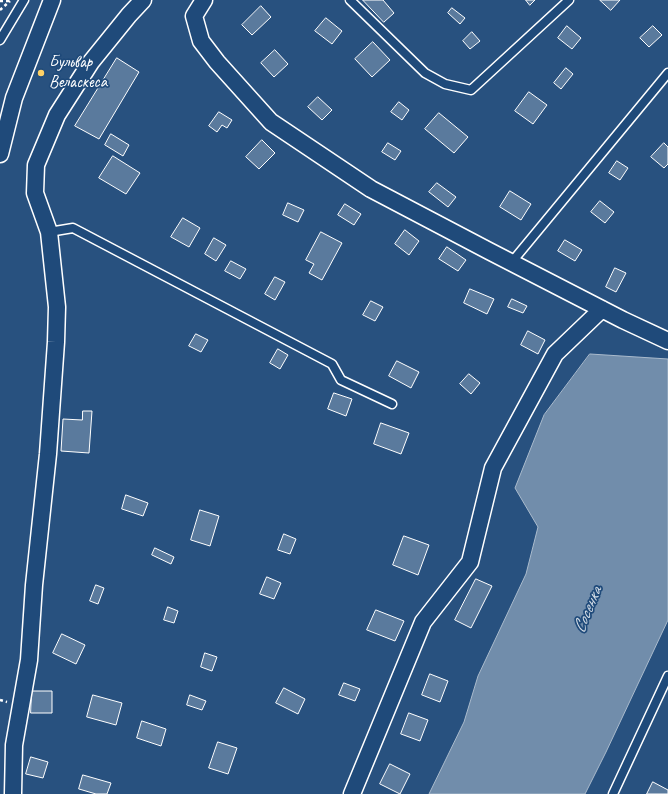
<!DOCTYPE html>
<html>
<head>
<meta charset="utf-8">
<style>
	body { margin:0 }
	canvas { display:block; background:#28517f }
</style>
</head>
<body>
<canvas width="668" height="794"></canvas>
<script>
const g = document.querySelector('canvas').getContext('2d');
g.lineJoin = 'round';
function fillPath(path, color) { g.fillStyle = color; g.fill(path, 'evenodd'); }
function trace(path, color, width, dash) { g.strokeStyle = color; g.lineWidth = width; g.lineCap = dash ? 'butt' : 'round'; g.setLineDash(dash || []); g.stroke(path); }
function write(font, color, halo, rows, align = 'center') {
  g.font = font + ' Caveat,sans-serif'; g.lineWidth = 3.5; g.setLineDash([]); g.textBaseline = 'middle'; g.strokeStyle = halo; g.fillStyle = color; for (const [text, x, y, turn = 0] of rows) {
    g.save(); g.translate(x, y); g.rotate((+turn || 0) * Math.PI / 180); g.textAlign = isNaN(turn) ? turn : align; if (halo) g.strokeText(text, 0, 0); g.fillText(text, 0, 0); g.restore();
  }
}
const water = new Path2D(`
	M 590,354 L 668,359 L 668,620 L 606,752 L 585,794 L 429,794 L 464,722 L 478,676 L 526,574 L 538,527 L 515,488 L 544,415 Z`);
fillPath(water, '#718dab');
trace(water, '#aabbcd', 1);
const building = new Path2D(`
	M 363,0 L 383,0 L 394,13 L 384,22 Z
	M 526,0 L 535,0 L 530,5 Z
	M 600,0 L 620,0 L 611,10 Z
	M 261,6 L 271,17 L 252,35 L 242,25 Z
	M 452,8 L 465,18 L 460,24 L 448,13 Z
	M 326,18 L 342,31 L 332,44 L 315,31 Z
	M 567,26 L 581,38 L 572,49 L 558,38 Z
	M 653,26 L 662,35 L 649,47 L 640,38 Z
	M 472,32 L 480,41 L 470,49 L 463,41 Z
	M 373,42 L 390,60 L 372,77 L 355,59 Z
	M 275,50 L 288,64 L 274,77 L 261,63 Z
	M 117,58 L 139,72 L 99,139 L 75,126 Z
	M 566,68 L 573,74 L 561,89 L 554,83 Z
	M 529,92 L 547,105 L 533,124 L 515,111 Z
	M 318,97 L 332,110 L 322,120 L 308,107 Z
	M 399,102 L 409,110 L 402,120 L 391,112 Z
	M 219,112 L 232,120 L 227,128 L 222,125 L 217,132 L 209,126 Z
	M 439,113 L 468,137 L 454,153 L 425,129 Z
	M 111,134 L 129,145 L 123,156 L 105,145 Z
	M 262,140 L 275,153 L 259,169 L 246,157 Z
	M 388,143 L 401,151 L 395,160 L 382,152 Z
	M 664,143 L 668,147 L 668,164 L 664,168 L 651,157 Z
	M 113,156 L 140,173 L 126,194 L 99,178 Z
	M 617,161 L 628,168 L 620,180 L 609,173 Z
	M 437,183 L 456,197 L 448,207 L 429,192 Z
	M 510,191 L 531,204 L 521,220 L 500,207 Z
	M 600,201 L 614,212 L 605,223 L 591,212 Z
	M 288,203 L 304,210 L 298,222 L 283,215 Z
	M 345,204 L 361,214 L 354,225 L 338,215 Z
	M 183,218 L 200,228 L 189,247 L 171,237 Z
	M 405,230 L 419,241 L 409,255 L 395,244 Z
	M 321,232 L 342,243 L 322,280 L 309,273 L 314,264 L 306,260 Z
	M 214,238 L 226,245 L 216,261 L 205,254 Z
	M 565,240 L 582,250 L 575,261 L 558,251 Z
	M 447,247 L 466,260 L 458,271 L 439,259 Z
	M 231,261 L 246,269 L 240,279 L 225,271 Z
	M 615,268 L 626,273 L 616,292 L 606,287 Z
	M 275,277 L 285,282 L 275,300 L 265,294 Z
	M 470,289 L 494,299 L 487,314 L 464,303 Z
	M 512,299 L 527,306 L 523,313 L 508,307 Z
	M 371,301 L 383,307 L 375,321 L 363,315 Z
	M 528,331 L 545,340 L 538,354 L 521,345 Z
	M 196,334 L 208,340 L 201,352 L 189,346 Z
	M 278,349 L 288,355 L 280,369 L 270,363 Z
	M 397,361 L 419,372 L 411,388 L 389,376 Z
	M 469,374 L 480,383 L 471,394 L 460,384 Z
	M 334,393 L 352,399 L 346,416 L 328,409 Z
	M 83,411 L 92,411 L 89,453 L 61,451 L 63,419 L 82,420 Z
	M 381,423 L 409,433 L 401,454 L 374,444 Z
	M 126,495 L 148,503 L 143,516 L 122,509 Z
	M 200,510 L 219,516 L 210,546 L 191,540 Z
	M 284,534 L 296,539 L 290,554 L 278,550 Z
	M 404,536 L 429,545 L 418,575 L 393,565 Z
	M 155,548 L 174,557 L 171,564 L 152,555 Z
	M 267,577 L 281,583 L 274,599 L 260,594 Z
	M 476,579 L 492,586 L 471,628 L 455,620 Z
	M 96,585 L 104,588 L 98,604 L 90,601 Z
	M 168,607 L 178,611 L 174,623 L 164,620 Z
	M 376,610 L 404,621 L 395,641 L 367,630 Z
	M 62,634 L 85,645 L 76,664 L 53,653 Z
	M 205,653 L 217,657 L 212,671 L 201,667 Z
	M 430,674 L 448,681 L 440,702 L 422,695 Z
	M 344,683 L 360,689 L 355,701 L 339,695 Z
	M 284,688 L 305,699 L 298,714 L 276,703 Z
	M 32,691 L 52,691 L 52,713 L 31,713 Z
	M 93,695 L 122,703 L 116,725 L 87,717 Z
	M 190,695 L 206,701 L 202,710 L 187,705 Z
	M 409,713 L 428,720 L 420,741 L 401,734 Z
	M 142,721 L 166,729 L 161,746 L 137,738 Z
	M 218,742 L 237,748 L 228,774 L 209,768 Z
	M 31,757 L 48,762 L 43,778 L 26,774 Z
	M 390,764 L 410,774 L 400,794 L 380,784 Z
	M 83,775 L 111,783 L 107,794 L 96,794 L 79,789 Z
	M 653,782 L 668,790 L 668,794 L 647,794 Z`);
fillPath(building, '#5a7a9d');
trace(building, '#fff', 1);
const service = new Path2D(`
	M 350,0 L 425,73 L 445,84 L 471,90 L 569,0
	M 0,40 L 24,0
	M 49,232 L 73,228 L 332,364 L 341,380 L 392,404
	M 511,263 L 668,73
	M 613,794 L 668,676`);
const minor = new Path2D(`
	M 204,0 L 194,16 L 201,41 L 217,62 L 271,122 L 371,189 L 489,251 L 623,320 L 668,341
	M 0,154 L 14,98 L 52,0
	M 13,794 L 14,745 L 29,660 L 34,585 L 48,454 L 56,342 L 57,307 L 49,232 L 35,193 L 36,165 L 57,115 L 91,62 L 129,15 L 143,0
	M 352,794 L 423,622 L 470,562 L 493,468 L 555,354 L 602,309`);
trace(service, '#fff', 11);
trace(minor, '#fff', 19);
trace(new Path2D(`
	M 0,1 L 10,1
	M 0,10 L 10,1
	M 0,700 L 7,702`), '#fff', 2.5, [3, 3]);
trace(service, '#1f4a7a', 8);
trace(minor, '#1f4a7a', 16);
for (const [x, y, r, color] of [
	[41,73,4,"#ffd166"]
]) { const dot = new Path2D(); dot.arc(x, y, r, 0, 2 * Math.PI); g.fillStyle = color; g.fill(dot); trace(dot, '#1f4a7a', 1.5); }
write('17px', '#fff', '#1f4a7a', [
	["Бульвар",49,63],
	["Веласкеса",49,83]
], 'left');
write('italic 18px', '#d4dde6', '#1f4a7a', [
	["Сосенка",588,610,-67]
]);
</script>
</body>
</html>
